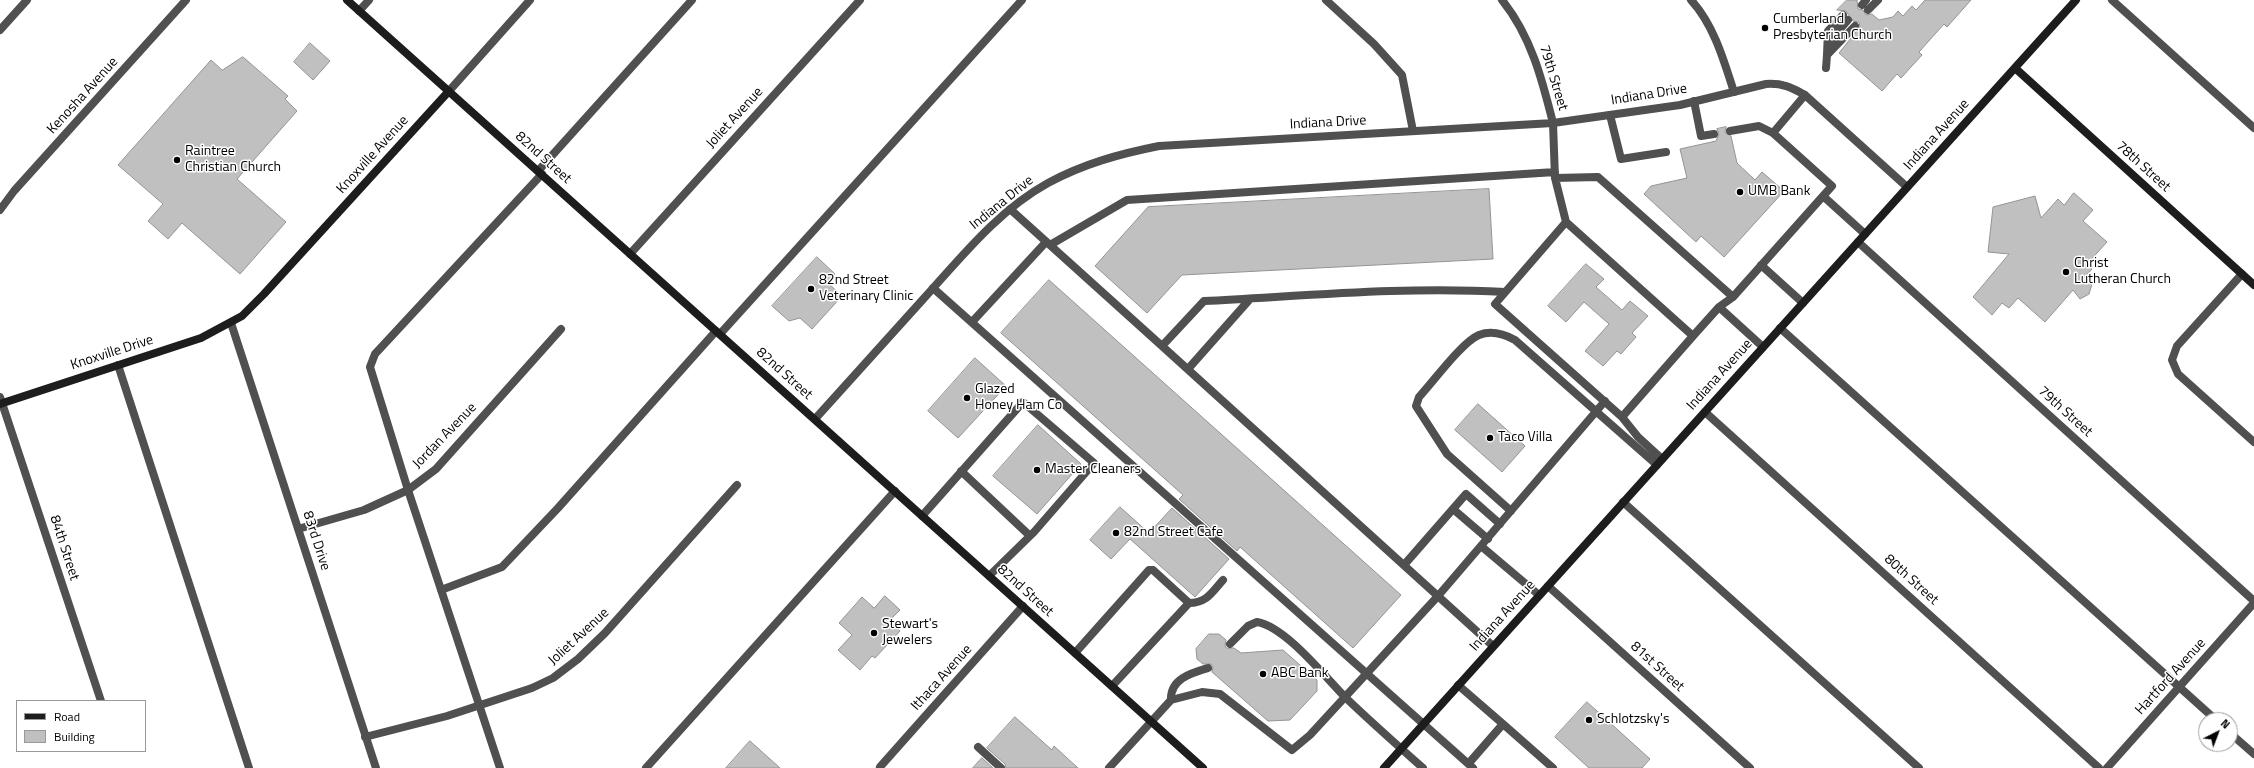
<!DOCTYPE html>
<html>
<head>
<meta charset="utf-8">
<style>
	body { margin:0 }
	#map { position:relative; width:2254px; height:768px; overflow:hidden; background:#fff; font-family:"Titillium Web",sans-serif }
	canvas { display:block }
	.legend { position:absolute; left:16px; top:700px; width:130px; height:52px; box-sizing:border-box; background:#fff; border:1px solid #999; margin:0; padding:5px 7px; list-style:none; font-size:12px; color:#000 }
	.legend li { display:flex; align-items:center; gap:8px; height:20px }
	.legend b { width:20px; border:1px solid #999 }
	.north { position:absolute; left:2198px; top:712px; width:40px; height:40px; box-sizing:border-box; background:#fff; border:1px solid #999; border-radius:50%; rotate:42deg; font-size:11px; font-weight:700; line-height:16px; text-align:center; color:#000 }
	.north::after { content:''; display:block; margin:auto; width:14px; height:18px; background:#000; clip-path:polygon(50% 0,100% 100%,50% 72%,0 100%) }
</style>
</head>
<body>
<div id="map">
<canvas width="2254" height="768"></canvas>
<ul class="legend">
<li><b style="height:5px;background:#1d1d1d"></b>Road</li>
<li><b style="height:11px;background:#c0c0c0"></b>Building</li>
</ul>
<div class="north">N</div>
</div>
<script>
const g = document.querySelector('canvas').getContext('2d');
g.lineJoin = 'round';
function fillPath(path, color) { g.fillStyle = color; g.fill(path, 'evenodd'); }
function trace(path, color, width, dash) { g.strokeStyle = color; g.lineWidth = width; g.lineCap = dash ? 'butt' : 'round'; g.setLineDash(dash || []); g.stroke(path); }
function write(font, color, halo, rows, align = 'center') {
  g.font = font + ' "Titillium Web",sans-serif'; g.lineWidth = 3; g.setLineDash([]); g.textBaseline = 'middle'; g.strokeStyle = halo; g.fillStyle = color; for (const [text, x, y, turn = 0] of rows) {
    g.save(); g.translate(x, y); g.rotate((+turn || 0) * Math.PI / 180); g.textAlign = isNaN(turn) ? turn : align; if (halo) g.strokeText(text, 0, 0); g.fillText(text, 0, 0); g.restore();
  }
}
const building = new Path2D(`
	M 1847,0 L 1857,0 L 1858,9 L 1863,10 L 1866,15 L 1872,14 L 1879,20 L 1893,17 L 1898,11 L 1903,16 L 1912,6 L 1916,10 L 1925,0 L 1971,0 L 1947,27 L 1944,24 L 1919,52 L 1922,55 L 1901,78 L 1897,74 L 1882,91 L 1839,53 L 1860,27 L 1859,22 L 1853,21 L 1846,11 L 1837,10 Z
	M 310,43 L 330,61 L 313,80 L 294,62 Z
	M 243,57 L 288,96 L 285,99 L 297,111 L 237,179 L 286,222 L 240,274 L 182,223 L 168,239 L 148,221 L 163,204 L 118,165 L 211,60 L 222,70 Z
	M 1726,127 L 1725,132 L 1731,136 L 1737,163 L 1755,180 L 1762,172 L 1784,191 L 1724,257 L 1701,236 L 1696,242 L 1644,194 L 1651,186 L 1687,178 L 1680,149 L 1716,141 L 1719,134 L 1717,129 Z
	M 1489,189 L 1493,259 L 1182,275 L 1147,313 L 1095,266 L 1148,207 Z
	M 2074,193 L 2093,210 L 2083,221 L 2107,242 L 2087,264 L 2092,269 L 2083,279 L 2092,284 L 2089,294 L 2080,299 L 2073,290 L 2045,322 L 2018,298 L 2009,308 L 2002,303 L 1992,315 L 1973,297 L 2009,254 L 1988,252 L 1993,207 L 2035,196 L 2041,218 L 2058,199 L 2064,205 Z
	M 817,257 L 835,274 L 828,283 L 842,296 L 812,329 L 800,318 L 789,321 L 772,306 Z
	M 1586,264 L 1604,279 L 1596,287 L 1622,310 L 1630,301 L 1648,316 L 1632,333 L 1636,337 L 1621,354 L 1617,351 L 1603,366 L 1585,351 L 1609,324 L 1584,302 L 1566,322 L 1548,306 Z
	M 1049,280 L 1401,595 L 1353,648 L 1240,547 L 1237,551 L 1179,499 L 1183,495 L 1001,333 Z
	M 975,358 L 1006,386 L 958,438 L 928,411 Z
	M 1478,404 L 1525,446 L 1502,472 L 1455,430 Z
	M 1038,425 L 1081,464 L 1037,514 L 993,476 Z
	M 1120,507 L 1149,533 L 1172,508 L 1229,559 L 1195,597 L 1130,539 L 1111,559 L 1090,540 Z
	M 885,596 L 900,610 L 889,621 L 900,631 L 875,658 L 872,656 L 860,670 L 838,650 L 852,635 L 839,623 L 862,597 L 874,608 Z
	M 1209,634 L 1219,634 L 1226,640 L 1225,645 L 1226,648 L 1234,648 L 1241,653 L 1283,650 L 1317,680 L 1317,691 L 1290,720 L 1268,721 L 1212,672 L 1213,667 L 1211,664 L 1203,664 L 1197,659 L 1196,649 Z
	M 1587,702 L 1650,759 L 1642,768 L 1589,768 L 1555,737 Z
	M 1015,717 L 1052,750 L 1054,746 L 1078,768 L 1006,768 L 1005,764 L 987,748 Z
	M 750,741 L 780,768 L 726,768 Z
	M 982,758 L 993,768 L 973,768 Z`);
fillPath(building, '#c0c0c0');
trace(building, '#949494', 1);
trace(new Path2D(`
	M 1326,0 L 1374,44 L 1402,75 L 1413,131
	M 1691,0 C 1714,25 1724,61 1734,92
	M 2112,0 L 2254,128
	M 1862,5 L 1866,0
	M 1868,10 L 1878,0
	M 359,11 L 369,0
	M 0,30 L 27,0
	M 1829,49 L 1835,35 L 1848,20
	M 1827,55 L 1828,31 L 1843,15
	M 1826,68 L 1827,55 L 1855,26
	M 1694,101 L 1701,136 L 1714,134
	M 1610,115 L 1621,159 L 1666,152
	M 1553,123 L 1555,178 L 1566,222 L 1693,336 L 1719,307 L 1733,297 L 1598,177 L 1555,178
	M 1730,131 L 1759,126 L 1773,133
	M 538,171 L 692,0
	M 1823,196 L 1865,234
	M 1010,209 L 1162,346
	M 1566,222 L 1495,304 L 1622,417
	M 1050,245 L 1127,200 L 1555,172
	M 1761,265 L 1803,303
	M 2242,274 L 2177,346 L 2172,360 L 2178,374 L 2254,442
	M 933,288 L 1473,768
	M 1733,297 L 1832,186 L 1773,133 L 1805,95
	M 1719,307 L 1763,347
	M 972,322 L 1046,242
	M 1780,328 L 2216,720
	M 720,334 L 1022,0
	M 118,365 L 249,768
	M 1188,369 L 1250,299
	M 1662,459 L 1638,437 L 1622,417 L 1693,336
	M 961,471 L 1029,535
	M 1623,502 L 1919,768
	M 1453,509 L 1488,539
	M 1511,511 L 1447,454 L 1416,406 L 1419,397 C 1433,382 1462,342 1479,335 C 1492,330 1504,334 1515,340 L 1657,465
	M 922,516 L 1023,402 L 1094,463 L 1034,532 L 989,576
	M 1481,546 L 1539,595
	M 1404,565 L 1466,494 L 1500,524
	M 441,590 L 502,567 L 558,508 L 716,331
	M 1230,644 L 1248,626 L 1257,622 C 1286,627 1325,677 1346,698 C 1371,722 1397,745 1423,768
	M 1493,646 L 1162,346 L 1204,301 C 1304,296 1405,286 1505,292
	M 1075,653 L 1149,570 L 1153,570 L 1189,603
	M 1458,685 L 1503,724 L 1469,763
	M 1112,686 L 1189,603 C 1207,603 1212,592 1223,580
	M 1171,700 C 1170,679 1191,673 1208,668
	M 1503,724 L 1553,768
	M 2230,733 L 2254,754
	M 978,747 L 1001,768
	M 500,768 L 408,490 L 370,367 L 375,354 L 542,174
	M 646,768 L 895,491
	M 1109,768 L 1171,700 L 1202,692 L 1220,694 L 1292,750 L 1310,735 L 1438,596 L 1605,401`), '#505050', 8);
trace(new Path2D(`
	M 1502,0 C 1531,36 1542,79 1553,123
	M 449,91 L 530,0
	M 0,210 L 14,191 L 186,0
	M 1858,242 L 2254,601
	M 630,254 L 860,0
	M 231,323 L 376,768
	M 0,397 L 101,701
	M 1705,412 L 2099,768
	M 815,419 C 852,378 889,337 926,296 C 963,255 999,210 1048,183 C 1083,164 1119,154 1159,146 L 1553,123 L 1680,105 L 1766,84 C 1782,83 1791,87 1805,95 L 1907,187
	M 298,529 L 364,510 L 408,490 L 436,469 L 561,329
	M 1548,586 L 1750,768
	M 365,737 L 447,716 L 532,688 L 553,678 L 578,659 L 605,633 L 737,485
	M 880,767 L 1023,606
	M 2107,768 L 2254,603`), '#505050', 8);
trace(new Path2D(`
	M 347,0 L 1203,768
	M 2015,68 L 2254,285
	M 0,404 L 201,338 L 242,316 L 264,294 L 449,91
	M 1384,768 L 2076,0`), '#1d1d1d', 8);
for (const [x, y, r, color] of [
	[1765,28,4,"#000"],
	[177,160,4,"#000"],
	[1740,192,4,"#000"],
	[2066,272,4,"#000"],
	[811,289,4,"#000"],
	[967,398,4,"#000"],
	[1490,438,4,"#000"],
	[1037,470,4,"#000"],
	[1116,533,4,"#000"],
	[874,633,4,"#000"],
	[1263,674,4,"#000"],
	[1589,720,4,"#000"]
]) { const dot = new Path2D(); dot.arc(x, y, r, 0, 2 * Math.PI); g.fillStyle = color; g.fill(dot); trace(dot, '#fff', 1.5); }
write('14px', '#000', '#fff', [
	["Cumberland",1773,20],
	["Presbyterian Church",1773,36],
	["Raintree",185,152],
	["Christian Church",185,168],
	["UMB Bank",1748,192],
	["Christ",2074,264],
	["Lutheran Church",2074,280],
	["82nd Street",819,281],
	["Veterinary Clinic",819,297],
	["Glazed",975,390],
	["Honey Ham Co",975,406],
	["Taco Villa",1498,438],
	["Master Cleaners",1045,470],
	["82nd Street Cafe",1124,533],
	["Stewart's",882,625],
	["Jewelers",882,641],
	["ABC Bank",1271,674],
	["Schlotzsky's",1597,720]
], 'left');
write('14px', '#000', '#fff', [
	["79th Street",1553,78,73],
	["Indiana Drive",1649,95,-9],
	["Kenosha Avenue",83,96,-48],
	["Joliet Avenue",735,118,-48],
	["Indiana Drive",1328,123,-3],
	["Indiana Avenue",1937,135,-48],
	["Knoxville Avenue",373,155,-48],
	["82nd Street",543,158,42],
	["78th Street",2143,167,42],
	["Indiana Drive",1002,203,-39],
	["Knoxville Drive",112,353,-18],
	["82nd Street",784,374,42],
	["Indiana Avenue",1720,375,-48],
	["79th Street",2065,412,42],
	["Jordan Avenue",445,436,-46],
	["83rd Drive",316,541,72],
	["84th Street",64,548,72],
	["80th Street",1911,580,42],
	["82nd Street",1025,591,42],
	["Indiana Avenue",1503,616,-48],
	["Joliet Avenue",579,637,-43],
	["81st Street",1657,667,42],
	["Hartford Avenue",2171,677,-48],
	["Ithaca Avenue",942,678,-48]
]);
</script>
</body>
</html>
